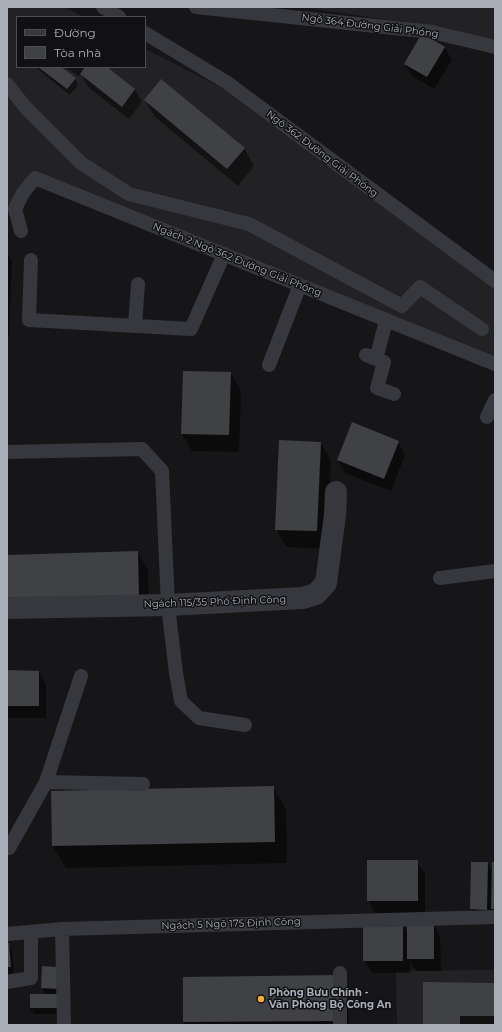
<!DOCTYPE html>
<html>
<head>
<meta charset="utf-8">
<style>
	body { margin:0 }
	#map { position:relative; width:502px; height:1032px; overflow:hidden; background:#161618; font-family:Montserrat,sans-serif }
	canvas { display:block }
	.frame { position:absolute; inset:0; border:8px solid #a8adb8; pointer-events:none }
	.legend { position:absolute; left:16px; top:16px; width:130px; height:52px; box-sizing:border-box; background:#111113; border:1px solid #4d4f55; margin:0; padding:5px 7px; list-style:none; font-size:12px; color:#a8adb8 }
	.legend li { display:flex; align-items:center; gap:8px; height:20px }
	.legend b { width:20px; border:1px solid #4d4f55 }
</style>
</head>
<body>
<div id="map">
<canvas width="502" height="1032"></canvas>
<div class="frame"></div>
<ul class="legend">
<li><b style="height:5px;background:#37383d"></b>Đường</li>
<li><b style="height:11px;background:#404145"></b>Tòa nhà</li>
</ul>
</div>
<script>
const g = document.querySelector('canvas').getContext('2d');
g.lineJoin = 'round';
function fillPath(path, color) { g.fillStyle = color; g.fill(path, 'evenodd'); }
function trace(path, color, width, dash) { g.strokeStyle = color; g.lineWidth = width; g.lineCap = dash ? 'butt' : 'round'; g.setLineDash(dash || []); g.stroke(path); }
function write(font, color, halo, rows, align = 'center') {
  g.font = font + ' Montserrat,sans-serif'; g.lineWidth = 3; g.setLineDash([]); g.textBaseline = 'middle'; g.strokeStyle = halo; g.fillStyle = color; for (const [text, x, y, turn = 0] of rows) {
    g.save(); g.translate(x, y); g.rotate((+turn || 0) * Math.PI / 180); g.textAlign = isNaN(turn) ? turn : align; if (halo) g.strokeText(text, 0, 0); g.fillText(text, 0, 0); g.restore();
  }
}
fillPath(new Path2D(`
	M 7,7 L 64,7 L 84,17 L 17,17 L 17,67 L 145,67 L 145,49 L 220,87 L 495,288 L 495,361 L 33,175 L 17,201 L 7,209 Z
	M 301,7 L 495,7 L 495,50 L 424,25 Z
	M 495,970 L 495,1025 L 397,1025 L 396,971 Z`), '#222225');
fillPath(new Path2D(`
	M 422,35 L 445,48 L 452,60 L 434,89 L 412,76 L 405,64 Z
	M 37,67 L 60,67 L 75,78 L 78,85 L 70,95 L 40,71 Z
	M 65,67 L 106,67 L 135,90 L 142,102 L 129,119 L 88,87 L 81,74 L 79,76 Z
	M 145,100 L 244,148 L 254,166 L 238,186 L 155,117 Z
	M 7,252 L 12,261 L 9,335 L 7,335 Z
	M 231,373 L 241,391 L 239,452 L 192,451 L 182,434 Z
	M 398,442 L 405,455 L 391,491 L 345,473 L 338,460 Z
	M 321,443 L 331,460 L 327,549 L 286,547 L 276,529 Z
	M 138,552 L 148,570 L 149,614 L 7,556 Z
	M 7,671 L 39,672 L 46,684 L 46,718 L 8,718 Z
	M 273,787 L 286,809 L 287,863 L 66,868 L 53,846 L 52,792 Z
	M 417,861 L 425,874 L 425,913 L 375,913 L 368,900 Z
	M 472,863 L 488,863 L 493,872 L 495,863 L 495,914 L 478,922 L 471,909 Z
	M 433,923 L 440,936 L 441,971 L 416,971 L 410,962 L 410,973 L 372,973 L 364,960 L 403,924 L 408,934 Z
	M 7,944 L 12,950 L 14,973 L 7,974 Z
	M 58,968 L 63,1014 L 34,1014 L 30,1008 L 46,995 L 42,988 Z
	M 338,976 L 348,993 L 349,1025 L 186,1025 L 184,1022 L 184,978 Z
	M 495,984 L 495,1025 L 424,1025 Z`), '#0007');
fillPath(new Path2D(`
	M 422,33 L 445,47 L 427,77 L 404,64 Z
	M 38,67 L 61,67 L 76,78 L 67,89 Z
	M 85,67 L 107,67 L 135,89 L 122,107 L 80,74 Z
	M 161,79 L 245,148 L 227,169 L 144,100 Z
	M 183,371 L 231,372 L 229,435 L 181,434 Z
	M 352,422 L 399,441 L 384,479 L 337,460 Z
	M 279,440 L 321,442 L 317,531 L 275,530 Z
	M 138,551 L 139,597 L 7,601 L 7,555 Z
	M 7,670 L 39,671 L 39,706 L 7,706 Z
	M 274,786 L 275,842 L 52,846 L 51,791 Z
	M 367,860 L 418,860 L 418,901 L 367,901 Z
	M 471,862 L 488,862 L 487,910 L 470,909 Z
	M 492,862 L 495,862 L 495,909 L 491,909 Z
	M 434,922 L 434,959 L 407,959 L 407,923 Z
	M 363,923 L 403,923 L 403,961 L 363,961 Z
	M 7,943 L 9,943 L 11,967 L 7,967 Z
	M 42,966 L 58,967 L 58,989 L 41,988 Z
	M 339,975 L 339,1021 L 183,1022 L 183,977 Z
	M 423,982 L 495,983 L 495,1016 L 460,1016 L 460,1025 L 423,1025 Z
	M 30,994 L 60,994 L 60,1008 L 30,1008 Z`), '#404145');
trace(new Path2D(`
	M 103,7 L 119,17
	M 196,7 L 432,32 L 495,47
	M 145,33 L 226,82 L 495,281
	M 7,84 L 26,108 L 81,163 L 129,194 L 249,224 L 402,306 L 420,287 L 482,329
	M 21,231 L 15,209 L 23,193 L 35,178 L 495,364
	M 31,260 L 29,320 L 191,329 L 224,254
	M 135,326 L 138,284
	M 366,355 L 384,362 L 377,388 L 394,394
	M 376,359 L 386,321
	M 269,365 L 300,285
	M 487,417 L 495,400
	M 7,452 L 142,449 L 162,471 L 168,605 L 176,673 L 181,701 L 199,718 L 245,725
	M 440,578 L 495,571
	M 46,782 L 143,784
	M 7,848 L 9,848 L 46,782 L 81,676
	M 62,929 L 64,1025
	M 7,934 L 62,929 L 495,917
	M 340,973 L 340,1025
	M 7,982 L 31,978 L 31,932`), '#37383d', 14);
trace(new Path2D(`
	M 7,608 L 168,605 L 303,598 L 316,594 L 326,583 L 335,515 L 336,492`), '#37383d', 22);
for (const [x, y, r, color] of [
	[261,999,4,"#f2b134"]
]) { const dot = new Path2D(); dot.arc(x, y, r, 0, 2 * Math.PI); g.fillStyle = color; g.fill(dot); trace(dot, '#111113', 1.5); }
write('10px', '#a8adb8', '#111113', [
	["Ngõ 364 Đường Giải Phóng",370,26,7],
	["Ngõ 362 Đường Giải Phóng",322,154,37],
	["Ngách 2 Ngõ 362 Đường Giải Phóng",237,260,22],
	["Ngách 115/35 Phố Định Công",215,602,-2],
	["Ngách 5 Ngõ 175 Định Công",231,924,-2]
]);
write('bold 10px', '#a8adb8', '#111113', [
	["Phòng Bưu Chính -",269,993],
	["Văn Phòng Bộ Công An",269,1005]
], 'left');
</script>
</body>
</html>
